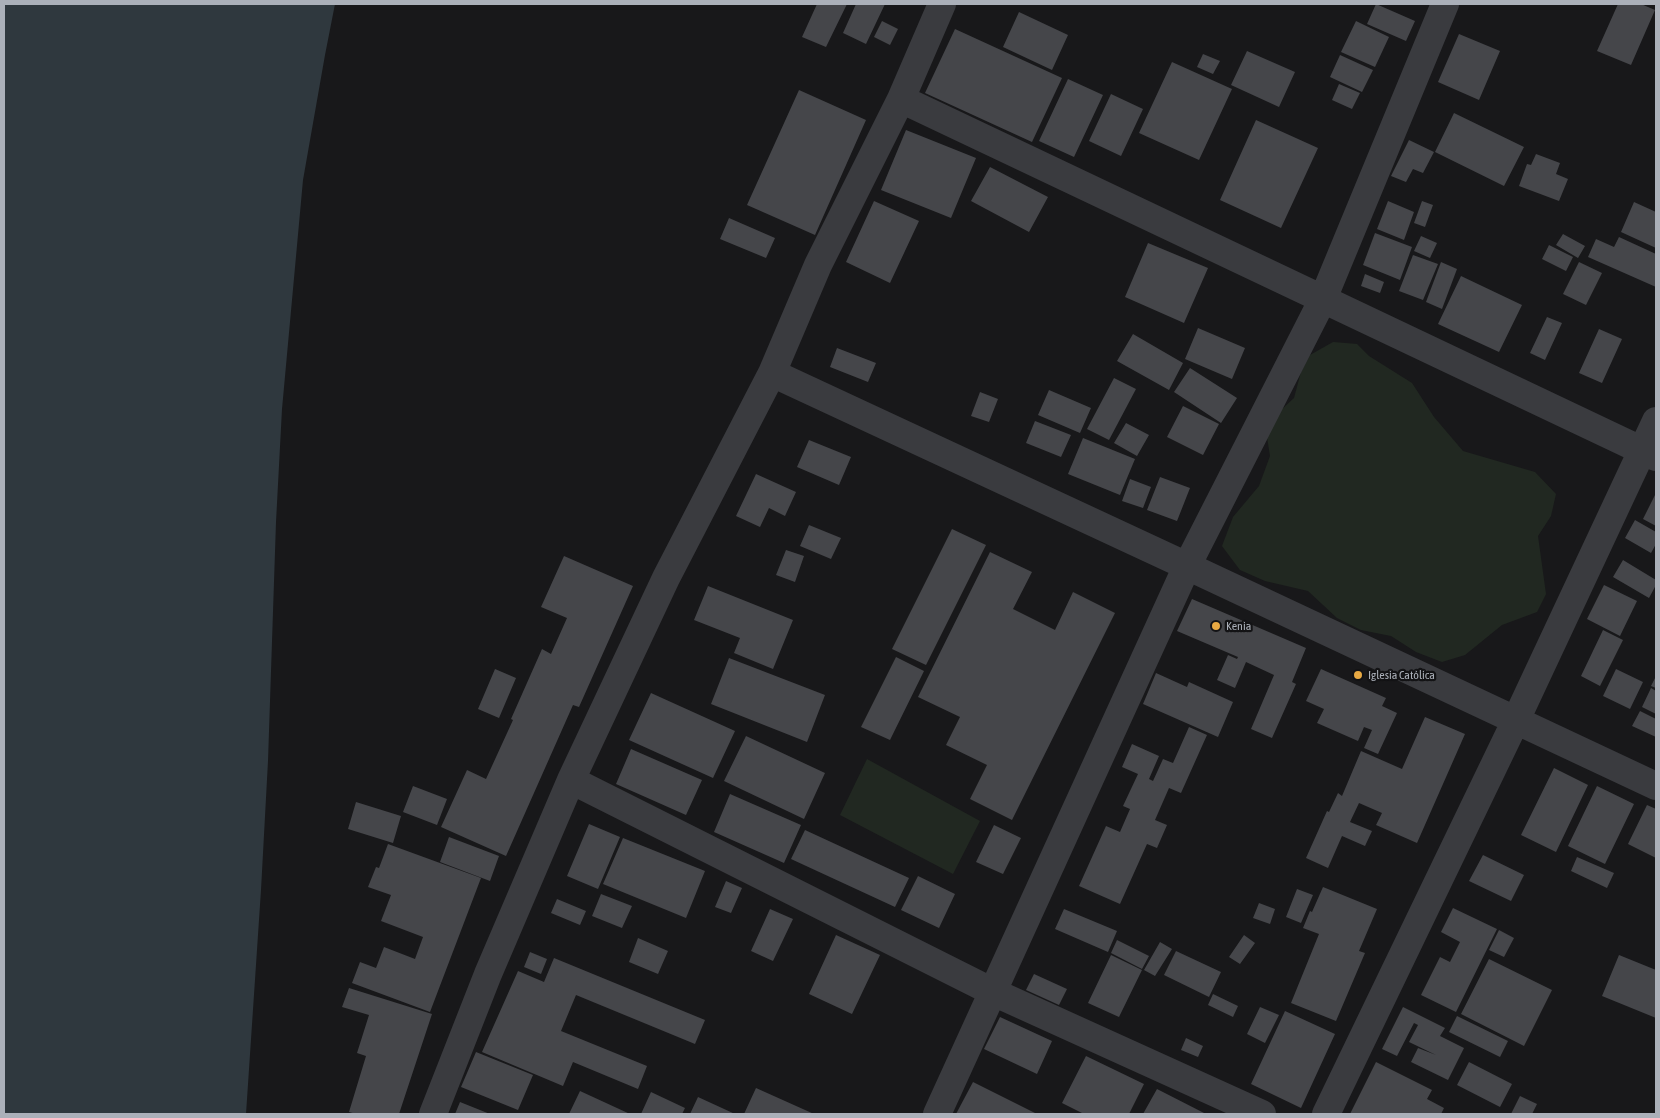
<!DOCTYPE html>
<html>
<head>
<meta charset="utf-8">
<style>
	body { margin:0 }
	#map { position:relative; width:1660px; height:1118px; overflow:hidden; background:#18181a; font-family:"Asap Condensed",sans-serif }
	canvas { display:block }
	.frame { position:absolute; inset:0; border:5px solid #abb0b9; pointer-events:none }
</style>
</head>
<body>
<div id="map">
<canvas width="1660" height="1118"></canvas>
<div class="frame"></div>
</div>
<script>
const g = document.querySelector('canvas').getContext('2d');
g.lineJoin = 'round';
function fillPath(path, color) { g.fillStyle = color; g.fill(path, 'evenodd'); }
function trace(path, color, width, dash) { g.strokeStyle = color; g.lineWidth = width; g.lineCap = dash ? 'butt' : 'round'; g.setLineDash(dash || []); g.stroke(path); }
function write(font, color, halo, rows, align = 'center') {
  g.font = font + ' "Asap Condensed",sans-serif'; g.lineWidth = 4.5; g.setLineDash([]); g.textBaseline = 'middle'; g.strokeStyle = halo; g.fillStyle = color; for (const [text, x, y, turn = 0] of rows) {
    g.save(); g.translate(x, y); g.rotate((+turn || 0) * Math.PI / 180); g.textAlign = isNaN(turn) ? turn : align; if (halo) g.strokeText(text, 0, 0); g.fillText(text, 0, 0); g.restore();
  }
}
fillPath(new Path2D(`
	M 1333,342 L 1357,344 L 1369,356 L 1412,383 L 1434,417 L 1463,451 L 1535,472 L 1556,494 L 1551,516 L 1538,536 L 1546,594 L 1537,612 L 1502,625 L 1465,655 L 1442,662 L 1416,652 L 1391,636 L 1361,630 L 1337,618 L 1308,591 L 1265,581 L 1240,570 L 1222,546 L 1233,517 L 1259,486 L 1270,456 L 1267,437 L 1268,422 L 1294,398 L 1301,372 L 1310,355 Z
	M 867,759 L 980,821 L 953,874 L 840,815 Z`), '#212821');
fillPath(new Path2D(`
	M 4,4 L 335,4 L 325,55 L 303,180 L 282,409 L 276,522 L 268,761 L 261,890 L 246,1114 L 4,1114 Z`), '#2f383e');
fillPath(new Path2D(`
	M 817,4 L 847,4 L 826,47 L 802,37 Z
	M 856,4 L 885,4 L 866,44 L 843,33 Z
	M 1376,4 L 1415,21 L 1406,41 L 1367,24 Z
	M 1618,4 L 1641,4 L 1655,10 L 1631,65 L 1597,51 Z
	M 1019,12 L 1068,35 L 1052,70 L 1003,47 Z
	M 882,21 L 898,29 L 890,45 L 874,37 Z
	M 1356,21 L 1389,37 L 1375,67 L 1341,52 Z
	M 955,29 L 1062,78 L 1032,142 L 925,93 Z
	M 1459,34 L 1500,51 L 1479,100 L 1438,82 Z
	M 1247,51 L 1295,72 L 1279,107 L 1231,85 Z
	M 1203,54 L 1220,61 L 1213,74 L 1197,67 Z
	M 1340,55 L 1373,70 L 1362,92 L 1330,77 Z
	M 1172,62 L 1232,89 L 1199,160 L 1139,133 Z
	M 1068,79 L 1103,95 L 1074,157 L 1039,141 Z
	M 1339,84 L 1360,93 L 1352,109 L 1332,100 Z
	M 799,90 L 866,120 L 815,235 L 747,205 Z
	M 1111,94 L 1143,109 L 1121,156 L 1089,141 Z
	M 1454,113 L 1524,147 L 1504,186 L 1435,152 Z
	M 1256,120 L 1318,148 L 1281,228 L 1220,200 Z
	M 906,130 L 976,158 L 951,218 L 881,190 Z
	M 1409,140 L 1434,152 L 1423,173 L 1413,169 L 1406,182 L 1391,176 Z
	M 1536,154 L 1560,163 L 1556,174 L 1568,179 L 1559,201 L 1519,186 L 1527,164 L 1531,165 Z
	M 990,167 L 1048,197 L 1029,232 L 971,201 Z
	M 874,201 L 919,221 L 890,283 L 846,262 Z
	M 1388,201 L 1414,212 L 1404,240 L 1377,229 Z
	M 1422,201 L 1433,205 L 1425,227 L 1414,223 Z
	M 1634,202 L 1656,212 L 1656,248 L 1621,232 Z
	M 729,218 L 775,238 L 766,258 L 720,239 Z
	M 1375,233 L 1412,247 L 1400,280 L 1363,265 Z
	M 1563,234 L 1585,246 L 1578,258 L 1556,245 Z
	M 1421,236 L 1437,243 L 1430,258 L 1414,251 Z
	M 1619,237 L 1656,254 L 1656,287 L 1588,257 L 1596,239 L 1614,247 Z
	M 1148,243 L 1208,268 L 1184,323 L 1125,297 Z
	M 1549,245 L 1573,257 L 1566,271 L 1542,259 Z
	M 1413,255 L 1438,264 L 1423,300 L 1399,291 Z
	M 1441,262 L 1457,269 L 1442,309 L 1426,302 Z
	M 1579,262 L 1602,273 L 1586,305 L 1563,294 Z
	M 1365,274 L 1384,282 L 1380,293 L 1361,286 Z
	M 1461,276 L 1522,305 L 1499,352 L 1438,324 Z
	M 1547,317 L 1562,323 L 1545,360 L 1530,353 Z
	M 1198,328 L 1245,348 L 1232,379 L 1185,359 Z
	M 1599,329 L 1622,339 L 1602,383 L 1579,373 Z
	M 1133,334 L 1183,363 L 1169,390 L 1117,361 Z
	M 837,348 L 876,363 L 868,382 L 830,367 Z
	M 1190,368 L 1237,398 L 1221,423 L 1174,392 Z
	M 1114,378 L 1136,389 L 1109,440 L 1087,429 Z
	M 1049,390 L 1091,408 L 1080,433 L 1038,415 Z
	M 980,392 L 998,399 L 989,422 L 971,416 Z
	M 1183,406 L 1219,424 L 1203,455 L 1167,437 Z
	M 1035,421 L 1071,435 L 1061,457 L 1026,443 Z
	M 1126,423 L 1149,435 L 1137,456 L 1114,443 Z
	M 1083,438 L 1135,459 L 1120,495 L 1068,474 Z
	M 809,440 L 851,457 L 839,485 L 797,467 Z
	M 756,474 L 796,492 L 785,516 L 769,508 L 760,527 L 736,516 Z
	M 1160,477 L 1190,488 L 1177,521 L 1147,510 Z
	M 1130,479 L 1151,487 L 1143,508 L 1122,501 Z
	M 1656,493 L 1656,526 L 1643,519 Z
	M 1635,520 L 1656,532 L 1656,544 L 1651,553 L 1625,538 Z
	M 809,525 L 841,538 L 831,559 L 800,546 Z
	M 952,529 L 986,545 L 926,665 L 892,649 Z
	M 786,550 L 804,556 L 795,582 L 776,575 Z
	M 990,552 L 1032,572 L 1013,609 L 1055,630 L 1073,592 L 1115,613 L 1012,820 L 970,799 L 987,765 L 946,745 L 960,717 L 918,697 Z
	M 564,556 L 633,586 L 579,707 L 573,705 L 506,856 L 441,827 L 467,770 L 486,779 L 513,720 L 511,719 L 542,649 L 551,654 L 567,618 L 541,607 Z
	M 1623,560 L 1656,580 L 1656,585 L 1649,598 L 1613,577 Z
	M 1604,585 L 1637,601 L 1620,636 L 1587,619 Z
	M 708,586 L 793,620 L 773,669 L 734,653 L 740,638 L 694,620 Z
	M 1192,599 L 1306,648 L 1292,682 L 1296,684 L 1272,738 L 1251,729 L 1274,675 L 1246,662 L 1235,688 L 1217,680 L 1228,655 L 1237,659 L 1238,657 L 1177,631 Z
	M 1603,630 L 1623,640 L 1600,686 L 1581,676 Z
	M 896,657 L 924,671 L 890,740 L 861,727 Z
	M 729,658 L 825,695 L 807,742 L 711,704 Z
	M 495,669 L 516,678 L 499,718 L 478,709 Z
	M 1321,669 L 1386,698 L 1382,706 L 1397,713 L 1378,754 L 1364,748 L 1372,730 L 1364,727 L 1358,741 L 1317,723 L 1324,709 L 1306,701 Z
	M 1616,669 L 1643,682 L 1630,709 L 1603,696 Z
	M 1156,673 L 1187,687 L 1189,682 L 1233,702 L 1218,737 L 1143,704 Z
	M 1656,676 L 1656,688 L 1651,686 Z
	M 1651,688 L 1656,691 L 1656,714 L 1642,707 Z
	M 651,693 L 735,731 L 713,778 L 629,740 Z
	M 1640,711 L 1656,719 L 1656,737 L 1632,726 Z
	M 1425,717 L 1465,734 L 1417,843 L 1376,825 L 1382,813 L 1359,803 L 1350,822 L 1372,831 L 1365,846 L 1342,836 L 1328,868 L 1306,858 L 1327,811 L 1329,812 L 1338,793 L 1342,796 L 1361,751 L 1402,769 Z
	M 1189,727 L 1207,735 L 1181,793 L 1169,788 L 1155,820 L 1167,825 L 1157,848 L 1147,844 L 1120,904 L 1079,886 L 1106,826 L 1120,832 L 1130,809 L 1123,806 L 1138,774 L 1122,767 L 1132,744 L 1159,756 L 1149,779 L 1153,781 L 1163,759 L 1173,763 Z
	M 746,736 L 825,773 L 804,819 L 724,781 Z
	M 631,749 L 702,780 L 686,815 L 616,784 Z
	M 1554,768 L 1588,785 L 1556,852 L 1521,835 Z
	M 413,786 L 447,799 L 437,825 L 403,812 Z
	M 1597,786 L 1634,804 L 1605,864 L 1568,846 Z
	M 730,794 L 801,825 L 784,863 L 714,832 Z
	M 356,802 L 401,816 L 393,843 L 348,829 Z
	M 1647,805 L 1656,809 L 1656,858 L 1628,844 Z
	M 589,824 L 620,837 L 598,889 L 567,876 Z
	M 994,825 L 1021,838 L 1003,874 L 976,862 Z
	M 805,830 L 909,878 L 895,907 L 791,859 Z
	M 449,837 L 499,856 L 490,881 L 440,862 Z
	M 623,838 L 705,871 L 686,918 L 603,884 Z
	M 388,844 L 481,878 L 430,1012 L 352,983 L 360,962 L 376,968 L 384,947 L 415,959 L 423,937 L 381,921 L 391,895 L 368,887 L 376,867 L 379,868 Z
	M 1483,855 L 1524,875 L 1511,901 L 1469,881 Z
	M 1577,857 L 1614,873 L 1607,888 L 1571,871 Z
	M 918,876 L 955,894 L 939,928 L 901,910 Z
	M 726,881 L 742,888 L 731,913 L 715,907 Z
	M 1323,887 L 1377,909 L 1359,951 L 1365,953 L 1336,1021 L 1291,1003 L 1319,934 L 1303,928 L 1310,911 L 1312,912 Z
	M 1297,889 L 1313,895 L 1301,923 L 1286,917 Z
	M 601,894 L 632,906 L 622,928 L 592,916 Z
	M 557,899 L 586,911 L 580,925 L 551,913 Z
	M 1259,903 L 1275,909 L 1270,924 L 1253,918 Z
	M 1453,908 L 1497,929 L 1456,1012 L 1421,995 L 1440,957 L 1450,962 L 1460,942 L 1441,932 Z
	M 770,909 L 793,919 L 773,961 L 751,951 Z
	M 1064,909 L 1117,931 L 1108,952 L 1055,929 Z
	M 1499,930 L 1514,938 L 1504,957 L 1489,950 Z
	M 836,935 L 880,955 L 852,1014 L 809,994 Z
	M 1244,935 L 1255,943 L 1240,964 L 1229,957 Z
	M 638,938 L 668,951 L 658,974 L 629,962 Z
	M 1117,940 L 1149,956 L 1142,969 L 1111,953 Z
	M 1160,942 L 1172,949 L 1155,976 L 1144,970 Z
	M 1176,951 L 1221,972 L 1209,997 L 1164,975 Z
	M 530,952 L 547,959 L 541,974 L 524,967 Z
	M 1111,955 L 1142,970 L 1119,1017 L 1088,1003 Z
	M 1619,955 L 1656,970 L 1656,1018 L 1602,996 Z
	M 554,958 L 705,1020 L 695,1044 L 576,995 L 561,1031 L 647,1066 L 638,1089 L 573,1062 L 563,1086 L 482,1052 L 518,971 L 544,982 Z
	M 1489,959 L 1552,990 L 1524,1046 L 1461,1014 Z
	M 1034,974 L 1067,989 L 1059,1005 L 1026,990 Z
	M 349,988 L 432,1014 L 399,1114 L 356,1114 L 349,1112 L 366,1056 L 357,1053 L 369,1015 L 342,1007 Z
	M 1213,994 L 1238,1006 L 1233,1017 L 1208,1005 Z
	M 1260,1007 L 1279,1015 L 1265,1043 L 1247,1034 Z
	M 1403,1007 L 1445,1028 L 1440,1036 L 1464,1048 L 1448,1080 L 1411,1062 L 1418,1048 L 1436,1055 L 1409,1042 L 1418,1025 L 1414,1023 L 1397,1056 L 1382,1049 Z
	M 1285,1011 L 1335,1034 L 1301,1108 L 1251,1084 Z
	M 1457,1016 L 1508,1041 L 1500,1057 L 1449,1032 Z
	M 1000,1017 L 1052,1041 L 1037,1074 L 984,1049 Z
	M 1186,1038 L 1203,1046 L 1198,1057 L 1181,1050 Z
	M 476,1052 L 533,1075 L 518,1110 L 461,1087 Z
	M 1086,1056 L 1144,1084 L 1129,1114 L 1084,1114 L 1062,1103 Z
	M 1376,1062 L 1432,1090 L 1427,1099 L 1444,1108 L 1441,1114 L 1350,1114 Z
	M 1469,1062 L 1512,1084 L 1500,1107 L 1457,1085 Z
	M 973,1082 L 1037,1114 L 956,1114 Z
	M 756,1088 L 814,1114 L 744,1114 Z
	M 1157,1089 L 1206,1114 L 1143,1114 Z
	M 580,1091 L 630,1114 L 569,1114 Z
	M 651,1092 L 685,1108 L 682,1114 L 641,1114 Z
	M 1520,1096 L 1537,1104 L 1532,1114 L 1511,1114 Z
	M 698,1097 L 735,1114 L 690,1114 Z
	M 460,1102 L 490,1114 L 455,1114 Z`), '#45464a');
trace(new Path2D(`
	M 901,99 L 1656,457
	M 772,373 L 1187,566 L 1656,786
	M 571,780 L 993,992 L 1262,1114
	M 433,1114 L 488,974 L 571,780 L 666,578 L 772,373 L 818,265 L 901,99 L 942,4
	M 937,1114 L 1187,566 L 1323,299 L 1445,4
	M 1326,1114 L 1516,720 L 1656,421`), '#3a3b3f', 28);
for (const [x, y, r, color] of [
	[1216,626,5,"#e8a943"],
	[1358,675,5,"#e8a943"]
]) { const dot = new Path2D(); dot.arc(x, y, r, 0, 2 * Math.PI); g.fillStyle = color; g.fill(dot); trace(dot, '#131315', 2); }
write('12px', '#abb0b9', '#131315', [
	["Kenia",1226,626],
	["Iglesia Católica",1368,675]
], 'left');
</script>
</body>
</html>
